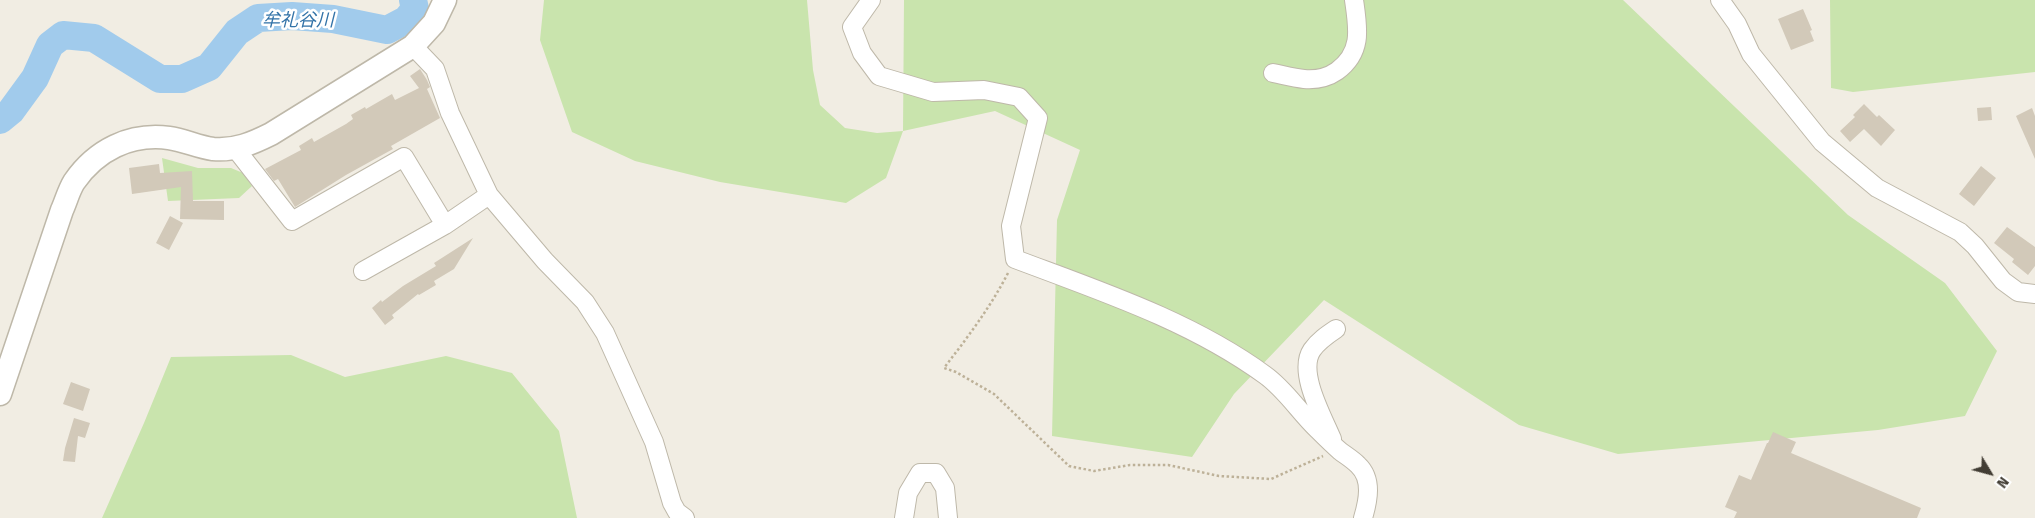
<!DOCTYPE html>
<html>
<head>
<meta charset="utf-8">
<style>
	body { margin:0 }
	#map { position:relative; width:2035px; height:518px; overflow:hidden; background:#f1ede3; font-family:"Fira Sans",sans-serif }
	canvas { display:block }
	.north { position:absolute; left:1965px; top:448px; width:50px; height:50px; -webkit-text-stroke:4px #fff; paint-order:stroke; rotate:127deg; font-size:14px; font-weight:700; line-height:20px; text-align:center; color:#423d34 }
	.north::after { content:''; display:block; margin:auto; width:18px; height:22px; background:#423d34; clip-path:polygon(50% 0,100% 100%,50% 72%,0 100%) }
</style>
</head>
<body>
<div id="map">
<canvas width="2035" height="518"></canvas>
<div class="north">N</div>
</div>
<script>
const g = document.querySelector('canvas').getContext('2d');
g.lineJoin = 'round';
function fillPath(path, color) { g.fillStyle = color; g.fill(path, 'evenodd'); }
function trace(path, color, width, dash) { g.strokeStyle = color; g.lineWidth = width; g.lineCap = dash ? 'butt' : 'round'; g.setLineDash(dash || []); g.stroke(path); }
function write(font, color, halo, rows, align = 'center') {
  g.font = font + ' "Fira Sans","Noto Sans JP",sans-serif'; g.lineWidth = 5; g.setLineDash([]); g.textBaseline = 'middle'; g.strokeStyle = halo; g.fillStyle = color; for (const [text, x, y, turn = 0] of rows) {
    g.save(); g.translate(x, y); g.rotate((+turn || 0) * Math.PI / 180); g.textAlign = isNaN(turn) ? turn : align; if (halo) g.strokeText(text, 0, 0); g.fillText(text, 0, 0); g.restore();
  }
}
fillPath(new Path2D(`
	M 544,0 L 807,0 L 813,70 L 820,105 L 845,128 L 877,133 L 903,131 L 904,0 L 1623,0 L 1848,215 L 1945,283 L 1997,351 L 1965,416 L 1878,430 L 1618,454 L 1519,425 L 1324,300 L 1234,394 L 1192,457 L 1052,436 L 1057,220 L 1080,150 L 995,111 L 903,131 L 886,178 L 846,203 L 720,182 L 635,161 L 572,132 L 540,40 Z
	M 1830,0 L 2035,0 L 2035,72 L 1853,92 L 1831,88 Z
	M 162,158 L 198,168 L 231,168 L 243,173 L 252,186 L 239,198 L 168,201 Z
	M 291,355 L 345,377 L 446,356 L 512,373 L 559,431 L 577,518 L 102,518 L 144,423 L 171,357 Z`), '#c9e4ad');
trace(new Path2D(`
	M 0,120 L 11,111 L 35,78 L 50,45 L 63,35 L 94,38 L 160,79 L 182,79 L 209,67 L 237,32 L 258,18 L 292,16 L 333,19 L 387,30 L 406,20 L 415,9 L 413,0`), '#a1cbec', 28);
fillPath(new Path2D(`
	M 1803,9 L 1812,30 L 1810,31 L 1814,41 L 1791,50 L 1778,19 Z
	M 420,69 L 427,80 L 430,87 L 427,89 L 440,118 L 391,146 L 393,149 L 346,175 L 295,207 L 278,179 L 274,181 L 265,169 L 301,150 L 299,146 L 312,138 L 314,142 L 346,124 L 353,119 L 351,115 L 365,107 L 366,109 L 392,94 L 395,100 L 419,88 L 410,76 Z
	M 1864,104 L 1877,117 L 1879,115 L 1895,130 L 1881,146 L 1864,129 L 1850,142 L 1840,131 L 1855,117 L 1853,115 Z
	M 1991,107 L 1992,120 L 1978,121 L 1977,108 Z
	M 2032,108 L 2035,116 L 2035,159 L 2016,116 Z
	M 159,164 L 160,173 L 192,171 L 193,201 L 224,201 L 224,220 L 180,219 L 181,187 L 132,194 L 129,168 Z
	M 1981,166 L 1996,178 L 1974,206 L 1959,194 Z
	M 170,216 L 183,223 L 169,250 L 156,243 Z
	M 2007,227 L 2035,247 L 2035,266 L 2028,275 L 2012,262 L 2014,259 L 1994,243 Z
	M 473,238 L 454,269 L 434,281 L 436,285 L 419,295 L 418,294 L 392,315 L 394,318 L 385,325 L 372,308 L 381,300 L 382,302 L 403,286 L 436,266 L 434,263 Z
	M 71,382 L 90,389 L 83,411 L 63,404 Z
	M 74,418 L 90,423 L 85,438 L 78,436 L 75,462 L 63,461 L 65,448 Z
	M 1773,432 L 1796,442 L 1791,453 L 1921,508 L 1917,518 L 1734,518 L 1737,512 L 1725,507 L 1739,475 L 1751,480 L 1767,443 L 1768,443 Z`), '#d2c9b9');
const minor = new Path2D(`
	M 871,0 L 852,27 L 862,53 L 879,76 L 933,92 L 984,90 L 1019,97 L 1038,118 L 1011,226 L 1015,259 C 1100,291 1191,321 1265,375 C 1286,390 1299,412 1318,430 C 1325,437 1332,444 1340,451 C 1345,455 1352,459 1358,465 C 1373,479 1368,501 1363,518
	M 1720,0 L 1737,24 L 1751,54 L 1822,142 L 1877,188 L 1960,232 L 1975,246 L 2003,281 L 2018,292 L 2035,294
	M 413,46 L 435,69 L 450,113 L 489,195 L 545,261 L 585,302 L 605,333 L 654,442 L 672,503 L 677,512 L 685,518
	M 1273,73 C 1283,75 1294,78 1304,79 C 1316,80 1327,78 1337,71 C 1363,52 1358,28 1354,0
	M 235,148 L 292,221 L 404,157 L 445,225 L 489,195
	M 363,271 L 445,225
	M 1332,439 C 1323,417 1297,372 1312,350 C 1318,341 1327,335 1336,329
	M 904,518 L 908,493 L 920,473 L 936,473 L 945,488 L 948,518`);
const tertiary = new Path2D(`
	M 0,394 L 62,210 C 66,201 69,190 74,182 C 96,150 130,133 169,138 C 184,140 198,147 213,149 C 235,151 253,143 271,134 L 413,46 L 434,23 L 445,0`);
trace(minor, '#beb8a9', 20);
trace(tertiary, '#beb8a9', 25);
trace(new Path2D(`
	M 1008,273 C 990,308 967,338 944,368 L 956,372 L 994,394 L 1069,466 L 1094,471 L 1130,465 L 1168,465 L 1219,476 L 1271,479 L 1323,456`), '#bdb198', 2.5, [2.5, 2.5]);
trace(minor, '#fff', 18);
trace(tertiary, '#fff', 22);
write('italic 18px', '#3373a8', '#fff', [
	["牟礼谷川",298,21]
]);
</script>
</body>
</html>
